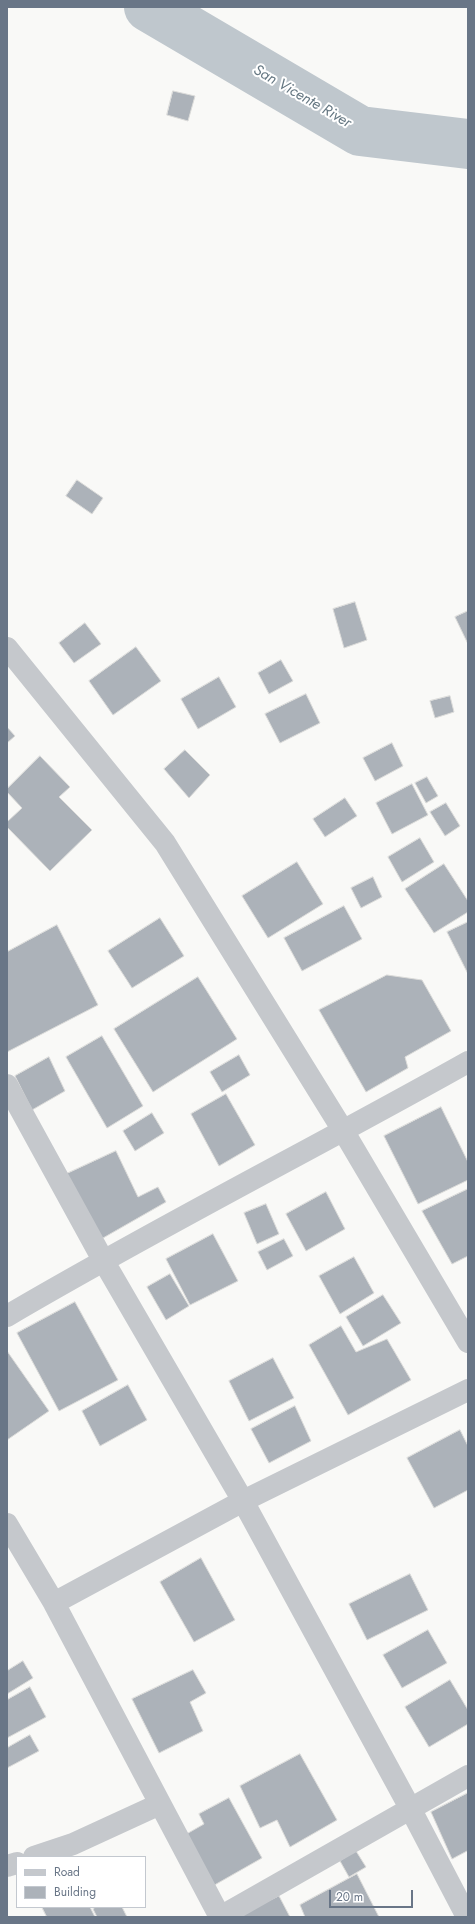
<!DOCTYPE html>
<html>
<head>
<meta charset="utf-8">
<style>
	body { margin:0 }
	#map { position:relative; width:475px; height:1924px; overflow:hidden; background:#f9f9f7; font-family:Jost,sans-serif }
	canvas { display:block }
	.frame { position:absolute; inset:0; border:8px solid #697687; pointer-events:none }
	.legend { position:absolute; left:16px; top:1856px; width:130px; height:52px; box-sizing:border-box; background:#fff; border:1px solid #c3c8cf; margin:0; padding:5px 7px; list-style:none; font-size:12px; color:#697687 }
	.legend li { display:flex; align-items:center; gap:8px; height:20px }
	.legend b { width:20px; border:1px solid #c3c8cf }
	.scale { position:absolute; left:329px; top:1890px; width:84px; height:18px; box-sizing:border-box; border:2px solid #697687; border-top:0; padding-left:5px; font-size:12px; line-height:14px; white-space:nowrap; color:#697687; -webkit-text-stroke:3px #fff; paint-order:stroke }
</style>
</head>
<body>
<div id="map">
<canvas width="475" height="1924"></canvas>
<div class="frame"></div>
<ul class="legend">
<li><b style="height:5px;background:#c5c8cc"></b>Road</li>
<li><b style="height:11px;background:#acb2b9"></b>Building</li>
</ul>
<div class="scale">20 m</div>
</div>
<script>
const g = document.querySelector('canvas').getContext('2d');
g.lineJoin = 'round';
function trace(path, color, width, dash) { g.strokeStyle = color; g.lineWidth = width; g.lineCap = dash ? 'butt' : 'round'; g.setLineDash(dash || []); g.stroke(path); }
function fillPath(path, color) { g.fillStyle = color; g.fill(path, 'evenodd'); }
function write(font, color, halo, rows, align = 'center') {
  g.font = font + ' Jost,sans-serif'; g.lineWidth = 4; g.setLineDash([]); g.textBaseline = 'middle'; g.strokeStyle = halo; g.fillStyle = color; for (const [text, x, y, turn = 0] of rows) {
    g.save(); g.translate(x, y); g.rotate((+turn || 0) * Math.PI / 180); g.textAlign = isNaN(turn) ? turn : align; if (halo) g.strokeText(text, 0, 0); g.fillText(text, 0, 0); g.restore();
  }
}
trace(new Path2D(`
	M 149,7 L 360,131 L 468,144`), '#bfc7cd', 50);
const building = new Path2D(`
	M 173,91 L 195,96 L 188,121 L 167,115 Z
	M 77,480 L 103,498 L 92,514 L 66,496 Z
	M 355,602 L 367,640 L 344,648 L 333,609 Z
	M 468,611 L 468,644 L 455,617 Z
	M 85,623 L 101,644 L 74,663 L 59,643 Z
	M 136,647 L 161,681 L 113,715 L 89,681 Z
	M 281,660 L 293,681 L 269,694 L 258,673 Z
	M 219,677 L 236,707 L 198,729 L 181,699 Z
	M 306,694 L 320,723 L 280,743 L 265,714 Z
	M 450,696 L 454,712 L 435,718 L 430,701 Z
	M 7,727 L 15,736 L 7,743 Z
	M 392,743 L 403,766 L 375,781 L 363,758 Z
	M 185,750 L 210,775 L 189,798 L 164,769 Z
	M 40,756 L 70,787 L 59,797 L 92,830 L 50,871 L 7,827 L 7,822 L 22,808 L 7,792 L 7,789 Z
	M 427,777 L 438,796 L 426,803 L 415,783 Z
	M 412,784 L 428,815 L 392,834 L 376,803 Z
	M 345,798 L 357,816 L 325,837 L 313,819 Z
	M 446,803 L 460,826 L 445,836 L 430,812 Z
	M 420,838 L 434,862 L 402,882 L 388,857 Z
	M 297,862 L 323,904 L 268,938 L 242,896 Z
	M 444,864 L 468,901 L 468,912 L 434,933 L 405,889 Z
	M 373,877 L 382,897 L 361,908 L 351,888 Z
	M 344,906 L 362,939 L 302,971 L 284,938 Z
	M 160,918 L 184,956 L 132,988 L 108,951 Z
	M 468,922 L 468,974 L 447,932 Z
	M 57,925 L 98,1005 L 7,1052 L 7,952 Z
	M 387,975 L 422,980 L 451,1031 L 405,1057 L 408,1068 L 366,1092 L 319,1010 Z
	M 198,977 L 237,1039 L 153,1092 L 114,1029 Z
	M 102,1036 L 143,1106 L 107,1128 L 66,1057 Z
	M 239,1055 L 250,1075 L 222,1092 L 210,1072 Z
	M 49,1057 L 65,1091 L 32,1110 L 15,1076 Z
	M 226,1094 L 255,1145 L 219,1166 L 191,1114 Z
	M 441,1107 L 468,1162 L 468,1180 L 418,1204 L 384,1136 Z
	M 152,1113 L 164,1133 L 135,1151 L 123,1131 Z
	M 116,1151 L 138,1197 L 158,1187 L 166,1202 L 96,1242 L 62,1176 Z
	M 468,1189 L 468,1256 L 452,1264 L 422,1211 Z
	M 326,1192 L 345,1229 L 306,1251 L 286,1214 Z
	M 266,1204 L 279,1234 L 257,1244 L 244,1213 Z
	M 213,1234 L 238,1281 L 190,1305 L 166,1259 Z
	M 284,1239 L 293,1256 L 267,1270 L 258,1252 Z
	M 354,1257 L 374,1293 L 340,1314 L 319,1276 Z
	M 170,1274 L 189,1306 L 166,1320 L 147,1287 Z
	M 383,1295 L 401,1323 L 363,1346 L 346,1317 Z
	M 75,1302 L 118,1380 L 59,1411 L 17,1333 Z
	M 341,1326 L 356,1352 L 387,1339 L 411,1380 L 348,1415 L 309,1345 Z
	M 7,1351 L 49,1411 L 7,1440 Z
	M 273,1358 L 294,1398 L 249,1421 L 229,1381 Z
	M 128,1385 L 147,1420 L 100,1446 L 82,1411 Z
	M 295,1406 L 311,1441 L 269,1463 L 251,1429 Z
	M 460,1430 L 468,1446 L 468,1490 L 434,1508 L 407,1458 Z
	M 201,1558 L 235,1620 L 194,1642 L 160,1582 Z
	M 410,1574 L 428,1610 L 367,1640 L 349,1604 Z
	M 428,1630 L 447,1663 L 402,1688 L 383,1655 Z
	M 23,1661 L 33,1678 L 7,1694 L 7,1671 Z
	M 193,1670 L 206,1693 L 190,1702 L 203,1731 L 159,1753 L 132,1699 Z
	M 450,1680 L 468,1710 L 468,1724 L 429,1747 L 405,1707 Z
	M 30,1687 L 46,1717 L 7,1738 L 7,1700 Z
	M 30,1735 L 39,1751 L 7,1768 L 7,1748 Z
	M 300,1754 L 337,1820 L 290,1847 L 277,1820 L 260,1828 L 240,1786 Z
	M 468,1793 L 468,1852 L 467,1851 L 452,1859 L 431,1812 Z
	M 229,1798 L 262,1858 L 211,1887 L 183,1836 L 204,1824 L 199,1814 Z
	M 356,1851 L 366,1867 L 349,1877 L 340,1861 Z
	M 357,1874 L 379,1917 L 305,1917 L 300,1905 Z
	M 279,1896 L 290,1917 L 237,1917 Z
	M 42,1907 L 90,1907 L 95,1917 L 47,1917 Z
	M 96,1907 L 122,1907 L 127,1917 L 97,1917 L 93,1909 Z`);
fillPath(building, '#acb2b9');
trace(building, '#dbdbd9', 1);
trace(new Path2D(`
	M 7,648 L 165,843 L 344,1132 L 468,1342
	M 7,1085 L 103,1260 L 243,1501 L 410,1808 L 467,1917
	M 7,1316 C 158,1227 315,1148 468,1062
	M 7,1524 L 54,1603 L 220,1917
	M 54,1603 L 243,1501 L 468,1390
	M 34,1857 L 73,1844 L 160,1804
	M 7,1866 L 17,1863
	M 220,1917 L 468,1776`), '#c5c8cc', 22);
write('italic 15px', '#657782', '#fff', [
	["San Vicente River",302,97,30]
]);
</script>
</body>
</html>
